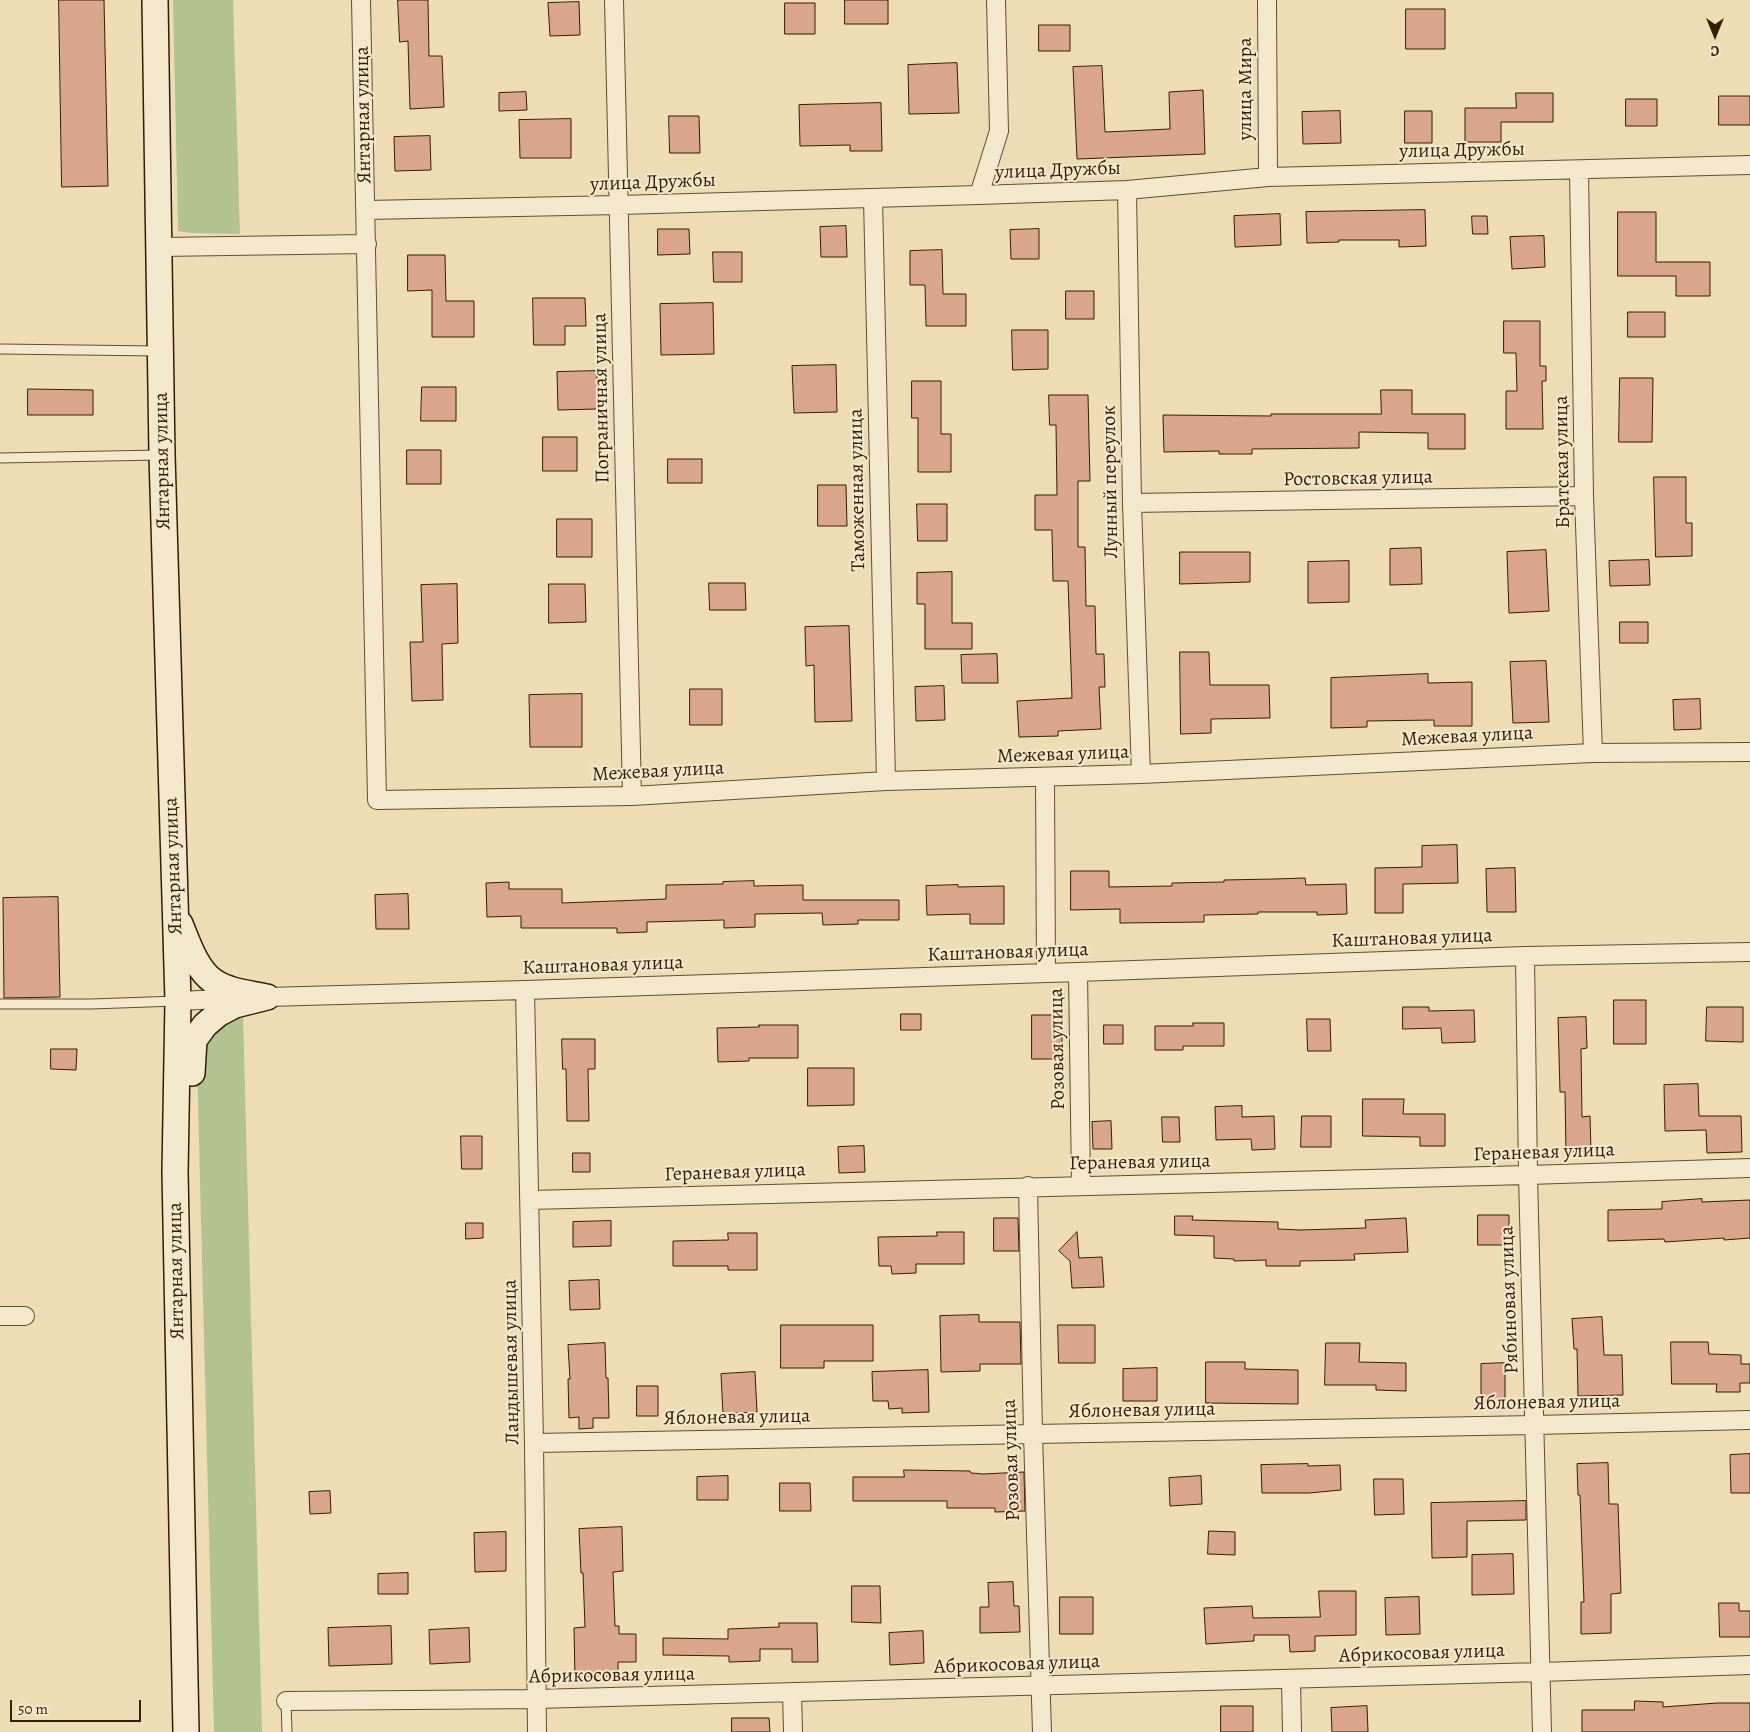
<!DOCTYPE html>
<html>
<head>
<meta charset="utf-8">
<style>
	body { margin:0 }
	#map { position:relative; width:1750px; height:1732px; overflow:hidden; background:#eddcb4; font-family:Alegreya,serif }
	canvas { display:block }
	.north { position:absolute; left:1690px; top:10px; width:50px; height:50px; -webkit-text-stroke:4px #f3e8ce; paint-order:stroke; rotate:180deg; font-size:14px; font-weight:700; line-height:20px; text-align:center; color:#351d03 }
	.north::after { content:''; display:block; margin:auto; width:18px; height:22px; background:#351d03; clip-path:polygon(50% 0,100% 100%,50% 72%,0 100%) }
	.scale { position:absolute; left:10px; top:1700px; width:131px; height:22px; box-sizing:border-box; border:2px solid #351d03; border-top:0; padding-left:6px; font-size:15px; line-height:18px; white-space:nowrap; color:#351d03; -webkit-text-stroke:4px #f3e8ce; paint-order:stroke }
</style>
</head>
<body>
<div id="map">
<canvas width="1750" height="1732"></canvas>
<div class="north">С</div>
<div class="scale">50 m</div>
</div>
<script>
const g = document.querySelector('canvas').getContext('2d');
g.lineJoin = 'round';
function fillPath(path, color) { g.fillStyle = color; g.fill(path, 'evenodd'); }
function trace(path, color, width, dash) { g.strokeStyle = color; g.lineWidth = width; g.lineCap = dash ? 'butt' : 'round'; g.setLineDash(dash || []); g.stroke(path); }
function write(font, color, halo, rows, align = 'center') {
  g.font = font + ' Alegreya,serif'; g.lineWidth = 4; g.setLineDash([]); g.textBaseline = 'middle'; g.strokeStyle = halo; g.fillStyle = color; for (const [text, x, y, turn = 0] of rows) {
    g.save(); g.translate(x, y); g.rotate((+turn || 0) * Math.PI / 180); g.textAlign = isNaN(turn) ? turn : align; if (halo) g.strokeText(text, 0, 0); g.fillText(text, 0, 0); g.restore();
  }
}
fillPath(new Path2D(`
	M 173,0 L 233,0 L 240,234 L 191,233 L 178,231 Z
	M 243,1016 L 262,1732 L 214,1732 L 196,1022 Z`), '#b2c291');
const building = new Path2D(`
	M 59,0 L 104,0 L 108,186 L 62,187 Z
	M 398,0 L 428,0 L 429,56 L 442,56 L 444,107 L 410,109 L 408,41 L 400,42 Z
	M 845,0 L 888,0 L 888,24 L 845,24 Z
	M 579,2 L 580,35 L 550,36 L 548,3 Z
	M 785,3 L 815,3 L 815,34 L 785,34 Z
	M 1406,9 L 1445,9 L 1445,49 L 1406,49 Z
	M 1039,25 L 1070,25 L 1070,51 L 1039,51 Z
	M 957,63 L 959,113 L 909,114 L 908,65 Z
	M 1102,66 L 1105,132 L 1170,129 L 1169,92 L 1203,90 L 1205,154 L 1077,159 L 1073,67 Z
	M 526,92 L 527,110 L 499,111 L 499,93 Z
	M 1516,93 L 1553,93 L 1553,122 L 1501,122 L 1501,142 L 1465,142 L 1465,108 L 1516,108 Z
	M 1719,96 L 1750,96 L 1750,125 L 1719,125 Z
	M 1626,99 L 1657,99 L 1657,126 L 1626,126 Z
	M 881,103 L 882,151 L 850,151 L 850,145 L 800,146 L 799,105 Z
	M 1340,111 L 1341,143 L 1303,144 L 1302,112 Z
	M 1405,111 L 1432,111 L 1432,143 L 1405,143 Z
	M 669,116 L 699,116 L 700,153 L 670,153 Z
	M 571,119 L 571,158 L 520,158 L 519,120 Z
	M 430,136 L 431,170 L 395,171 L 394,137 Z
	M 1425,210 L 1426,246 L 1399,247 L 1399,240 L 1339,240 L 1339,242 L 1307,243 L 1306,212 Z
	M 1618,212 L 1656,212 L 1656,262 L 1710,262 L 1710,296 L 1676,296 L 1676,276 L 1618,276 Z
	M 1280,214 L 1281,245 L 1235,247 L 1234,216 Z
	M 1472,216 L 1487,216 L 1488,234 L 1473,234 Z
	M 846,226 L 847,257 L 821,257 L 820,227 Z
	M 658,229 L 689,229 L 690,254 L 658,255 Z
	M 1039,229 L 1039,259 L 1011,259 L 1010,230 Z
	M 1544,236 L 1545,267 L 1512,269 L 1510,237 Z
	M 942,250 L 943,294 L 966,294 L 966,326 L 926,326 L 925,285 L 910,285 L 910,251 Z
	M 713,252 L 742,252 L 742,282 L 714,282 Z
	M 408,255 L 445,255 L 446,301 L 474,301 L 474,337 L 432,337 L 432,290 L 408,291 Z
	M 1066,291 L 1094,291 L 1094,319 L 1066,319 Z
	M 533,298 L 585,298 L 586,326 L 565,326 L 565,345 L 534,345 Z
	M 713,303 L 714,354 L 661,355 L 660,304 Z
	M 1628,312 L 1665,312 L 1665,337 L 1628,337 Z
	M 1504,321 L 1540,321 L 1540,366 L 1546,366 L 1546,381 L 1542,381 L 1543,429 L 1506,429 L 1506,391 L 1517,391 L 1516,353 L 1504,353 Z
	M 1012,330 L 1048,330 L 1048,369 L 1013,370 Z
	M 836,365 L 837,412 L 794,413 L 792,366 Z
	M 597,371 L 597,409 L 558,410 L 557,372 Z
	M 1620,378 L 1653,378 L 1652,442 L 1619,442 Z
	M 912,381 L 941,381 L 941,434 L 951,434 L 951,472 L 918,472 L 918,418 L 912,418 Z
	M 422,387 L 456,387 L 456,421 L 421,421 Z
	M 28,389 L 93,390 L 93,415 L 28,415 Z
	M 1381,390 L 1412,390 L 1412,414 L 1465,414 L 1465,449 L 1428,449 L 1428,433 L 1359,432 L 1359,448 L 1252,449 L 1252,454 L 1219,454 L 1219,451 L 1164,452 L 1163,415 L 1271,416 L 1271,414 L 1381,414 Z
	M 1049,395 L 1088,395 L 1090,481 L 1078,481 L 1078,547 L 1085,547 L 1086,606 L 1095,606 L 1096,654 L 1104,654 L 1105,687 L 1099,687 L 1101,729 L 1058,731 L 1058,736 L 1019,737 L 1017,701 L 1072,698 L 1068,581 L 1053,581 L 1052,530 L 1035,530 L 1035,495 L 1057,495 L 1056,425 L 1050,425 Z
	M 543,437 L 577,437 L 577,471 L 543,471 Z
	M 407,450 L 441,450 L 441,484 L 407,484 Z
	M 668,459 L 702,459 L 702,483 L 668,483 Z
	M 1654,477 L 1686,477 L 1686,523 L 1692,523 L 1692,556 L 1656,557 Z
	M 818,485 L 846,485 L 847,526 L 818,526 Z
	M 917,504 L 947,504 L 947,541 L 918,541 Z
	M 557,519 L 592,519 L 592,557 L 557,557 Z
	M 1421,548 L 1422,584 L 1390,585 L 1390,549 Z
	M 1546,550 L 1549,611 L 1509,613 L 1507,552 Z
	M 1180,552 L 1250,552 L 1250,582 L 1180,584 Z
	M 1649,560 L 1650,585 L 1610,586 L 1609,561 Z
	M 1349,561 L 1349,602 L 1308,603 L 1308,562 Z
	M 952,572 L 952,623 L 972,623 L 972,649 L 925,649 L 925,604 L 917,604 L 917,573 Z
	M 709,583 L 745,583 L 746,610 L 710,610 Z
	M 457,584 L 458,643 L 442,644 L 443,700 L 412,701 L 410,642 L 423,642 L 421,585 Z
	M 549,584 L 585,584 L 586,622 L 549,623 Z
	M 1620,622 L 1648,622 L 1648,643 L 1620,643 Z
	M 849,626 L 852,721 L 815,722 L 814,665 L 806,666 L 805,627 Z
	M 1180,652 L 1209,652 L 1210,685 L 1269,685 L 1270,718 L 1211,719 L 1211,733 L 1181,734 Z
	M 997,654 L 998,683 L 962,683 L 961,655 Z
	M 1546,661 L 1549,722 L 1513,723 L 1510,662 Z
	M 1428,674 L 1428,683 L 1472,682 L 1472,726 L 1434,726 L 1434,720 L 1367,721 L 1367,727 L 1331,728 L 1331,678 Z
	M 944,686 L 945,720 L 916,721 L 915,687 Z
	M 690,689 L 722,689 L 722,725 L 690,725 Z
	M 582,694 L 582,747 L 530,747 L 529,695 Z
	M 1700,699 L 1701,729 L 1674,730 L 1673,700 Z
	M 1457,845 L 1458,883 L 1403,884 L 1403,913 L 1375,913 L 1375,868 L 1422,867 L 1422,846 Z
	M 1515,868 L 1516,912 L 1487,912 L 1486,869 Z
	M 1071,871 L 1109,871 L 1109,887 L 1172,886 L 1172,883 L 1224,882 L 1224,880 L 1274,879 L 1305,878 L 1306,885 L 1346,884 L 1347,914 L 1317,915 L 1317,912 L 1258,912 L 1258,914 L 1204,915 L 1204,922 L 1120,923 L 1120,909 L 1071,910 Z
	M 754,881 L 754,886 L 803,885 L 803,900 L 899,900 L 899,920 L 858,920 L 858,924 L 823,925 L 822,913 L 755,914 L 755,927 L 724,928 L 724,920 L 647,922 L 647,932 L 617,933 L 617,928 L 521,928 L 521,916 L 487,917 L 486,883 L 509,882 L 509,889 L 562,889 L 562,903 L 666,899 L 666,885 L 723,884 L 723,882 Z
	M 958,885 L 958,887 L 1004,886 L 1004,924 L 970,924 L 970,914 L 927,915 L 926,886 Z
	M 408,894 L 409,929 L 376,929 L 375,895 Z
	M 58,897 L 60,997 L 4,998 L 3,898 Z
	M 1614,1000 L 1646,1000 L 1646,1044 L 1614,1044 Z
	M 1403,1007 L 1429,1007 L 1429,1011 L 1474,1010 L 1475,1042 L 1442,1043 L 1441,1028 L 1403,1029 Z
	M 1707,1007 L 1743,1007 L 1743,1042 L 1706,1041 Z
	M 901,1014 L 921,1014 L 921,1030 L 901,1030 Z
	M 1032,1015 L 1062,1015 L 1062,1059 L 1032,1059 Z
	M 1586,1017 L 1587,1048 L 1581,1049 L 1582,1117 L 1590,1116 L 1591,1151 L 1566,1152 L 1565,1092 L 1560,1092 L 1558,1018 Z
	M 1307,1019 L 1330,1019 L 1331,1051 L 1308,1051 Z
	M 1193,1023 L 1224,1023 L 1224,1046 L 1183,1046 L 1183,1050 L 1155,1050 L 1155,1026 L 1193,1026 Z
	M 759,1025 L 798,1025 L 798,1058 L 749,1058 L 749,1061 L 718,1062 L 717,1028 L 759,1027 Z
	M 1104,1025 L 1123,1025 L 1123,1044 L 1104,1044 Z
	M 562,1039 L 595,1039 L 595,1069 L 588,1069 L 589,1121 L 567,1121 L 566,1069 L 563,1069 Z
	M 51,1049 L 77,1049 L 76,1070 L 51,1069 Z
	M 808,1068 L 854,1068 L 854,1105 L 808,1106 Z
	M 1698,1084 L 1699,1116 L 1741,1116 L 1742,1152 L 1707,1153 L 1706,1130 L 1665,1131 L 1664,1085 Z
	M 1363,1099 L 1404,1099 L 1403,1114 L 1445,1114 L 1445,1146 L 1420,1146 L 1420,1137 L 1363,1136 Z
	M 1242,1106 L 1242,1117 L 1274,1116 L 1275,1149 L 1252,1150 L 1251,1139 L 1216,1140 L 1215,1107 Z
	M 1302,1116 L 1331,1116 L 1331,1147 L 1301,1147 Z
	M 1162,1117 L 1179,1117 L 1180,1142 L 1163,1142 Z
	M 1111,1121 L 1112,1149 L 1093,1149 L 1092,1122 Z
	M 461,1136 L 482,1136 L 482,1169 L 462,1169 Z
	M 864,1146 L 865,1172 L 839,1173 L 838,1147 Z
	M 573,1153 L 590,1153 L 590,1172 L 573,1172 Z
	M 1702,1199 L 1702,1202 L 1750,1200 L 1750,1238 L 1724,1240 L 1724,1238 L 1665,1242 L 1664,1239 L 1608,1241 L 1608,1210 L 1662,1209 L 1662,1202 Z
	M 1478,1215 L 1509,1215 L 1509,1245 L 1478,1245 Z
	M 1175,1216 L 1193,1216 L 1192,1220 L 1278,1222 L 1278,1229 L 1300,1230 L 1366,1228 L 1365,1220 L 1406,1218 L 1408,1252 L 1354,1254 L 1355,1260 L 1300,1261 L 1300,1266 L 1266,1266 L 1266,1260 L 1234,1261 L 1234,1259 L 1214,1258 L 1214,1236 L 1175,1235 Z
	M 994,1218 L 1018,1218 L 1019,1251 L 994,1251 Z
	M 611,1221 L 611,1246 L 573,1247 L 573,1222 Z
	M 466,1223 L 483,1223 L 483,1238 L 466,1239 Z
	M 937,1232 L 964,1232 L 964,1264 L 916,1264 L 916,1273 L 892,1274 L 891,1266 L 879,1266 L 878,1237 L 937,1236 Z
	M 1077,1232 L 1079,1258 L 1102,1257 L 1104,1287 L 1072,1288 L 1070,1261 L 1059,1251 Z
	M 728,1233 L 757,1233 L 757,1270 L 728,1270 L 728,1266 L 673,1266 L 673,1241 L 728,1240 Z
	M 599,1280 L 600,1309 L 570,1310 L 569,1281 Z
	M 979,1315 L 979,1322 L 1020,1322 L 1021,1364 L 980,1364 L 980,1371 L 941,1372 L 940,1316 Z
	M 1602,1317 L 1604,1355 L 1622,1355 L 1623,1395 L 1578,1396 L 1577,1349 L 1574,1349 L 1572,1319 Z
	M 781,1325 L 873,1325 L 873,1361 L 824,1361 L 824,1368 L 781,1368 Z
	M 1058,1325 L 1095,1325 L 1095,1363 L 1059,1363 Z
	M 1671,1342 L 1708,1342 L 1709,1354 L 1741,1355 L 1741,1364 L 1750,1364 L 1750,1383 L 1740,1383 L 1740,1392 L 1716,1392 L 1717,1384 L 1672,1384 Z
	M 605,1343 L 606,1378 L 608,1378 L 609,1418 L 593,1418 L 593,1428 L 579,1429 L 579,1417 L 569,1418 L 568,1379 L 570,1379 L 568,1345 Z
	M 1326,1343 L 1360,1343 L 1359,1362 L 1406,1363 L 1406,1391 L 1376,1390 L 1376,1385 L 1325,1385 Z
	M 1206,1362 L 1245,1362 L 1245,1369 L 1298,1370 L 1298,1404 L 1206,1403 Z
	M 1505,1363 L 1505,1401 L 1481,1401 L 1481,1364 Z
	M 1157,1368 L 1157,1401 L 1123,1401 L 1123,1369 Z
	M 928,1370 L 929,1412 L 902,1413 L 902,1408 L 889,1409 L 888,1401 L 873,1401 L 872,1372 Z
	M 755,1372 L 757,1412 L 723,1414 L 721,1374 Z
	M 637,1386 L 658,1386 L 658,1416 L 637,1416 Z
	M 1750,1454 L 1750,1493 L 1731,1493 L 1730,1455 Z
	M 1608,1463 L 1609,1504 L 1618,1504 L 1621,1593 L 1611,1594 L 1611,1633 L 1581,1634 L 1581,1602 L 1584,1602 L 1580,1495 L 1578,1495 L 1577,1464 Z
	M 1308,1464 L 1308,1466 L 1340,1465 L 1341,1490 L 1309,1493 L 1262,1493 L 1261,1465 Z
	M 904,1470 L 970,1471 L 971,1473 L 983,1474 L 1024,1472 L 1025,1511 L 995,1512 L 995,1508 L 947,1508 L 947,1501 L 853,1501 L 853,1477 L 904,1477 Z
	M 728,1476 L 728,1500 L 697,1500 L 697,1477 Z
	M 1201,1476 L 1202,1504 L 1170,1506 L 1169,1478 Z
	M 1374,1479 L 1403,1479 L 1404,1514 L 1375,1515 Z
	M 780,1483 L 810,1483 L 811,1511 L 780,1511 Z
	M 330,1491 L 331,1513 L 310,1514 L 309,1492 Z
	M 1526,1501 L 1526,1520 L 1467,1521 L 1467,1557 L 1432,1558 L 1431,1503 Z
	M 622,1527 L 623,1571 L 613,1572 L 615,1626 L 619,1626 L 619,1634 L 636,1634 L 636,1662 L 618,1662 L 618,1676 L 575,1677 L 574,1628 L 585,1627 L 583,1573 L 581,1573 L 579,1529 Z
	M 1209,1531 L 1235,1532 L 1235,1555 L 1208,1554 Z
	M 506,1532 L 506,1571 L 475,1572 L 474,1533 Z
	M 1513,1554 L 1514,1594 L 1472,1595 L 1472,1555 Z
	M 408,1573 L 408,1594 L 378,1594 L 378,1574 Z
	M 1013,1582 L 1014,1606 L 1019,1606 L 1020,1632 L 980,1633 L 980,1607 L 989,1607 L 988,1583 Z
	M 852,1586 L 880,1586 L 881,1623 L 852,1622 Z
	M 1319,1591 L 1356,1591 L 1356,1635 L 1315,1636 L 1315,1651 L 1290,1652 L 1289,1635 L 1254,1635 L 1254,1641 L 1206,1644 L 1204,1608 L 1252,1606 L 1253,1618 L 1320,1617 Z
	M 1060,1597 L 1093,1597 L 1093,1634 L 1060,1634 Z
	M 1419,1597 L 1420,1634 L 1386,1635 L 1385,1598 Z
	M 1719,1603 L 1739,1603 L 1739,1611 L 1750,1611 L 1750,1637 L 1720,1637 Z
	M 779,1623 L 817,1623 L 818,1662 L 792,1662 L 792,1649 L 760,1649 L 760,1661 L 729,1662 L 729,1656 L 663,1655 L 663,1638 L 728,1639 L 728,1629 L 779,1627 Z
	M 391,1626 L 392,1664 L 329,1666 L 328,1628 Z
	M 469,1628 L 470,1662 L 430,1664 L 429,1630 Z
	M 923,1631 L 924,1663 L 890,1665 L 889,1633 Z
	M 1635,1701 L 1663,1702 L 1663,1707 L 1717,1703 L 1750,1703 L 1750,1732 L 1582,1732 L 1582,1710 L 1634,1710 Z
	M 1221,1706 L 1253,1706 L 1253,1732 L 1221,1732 Z
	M 1367,1706 L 1368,1732 L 1332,1732 L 1331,1708 Z
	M 732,1718 L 769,1718 L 770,1732 L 732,1732 Z`);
fillPath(building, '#daa58d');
trace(building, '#351d03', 1);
const lane = new Path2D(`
	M 0,349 L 158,351
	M 0,458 L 160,455
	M 0,1004 L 91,1004 L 177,1001
	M 286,1701 L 287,1732`);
const street = new Path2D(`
	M 361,0 L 377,800 L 632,796 L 886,781 L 1141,774 L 1593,753 L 1750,752
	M 614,0 L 632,796
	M 1267,0 L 1268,177
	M 1579,170 L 1584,496 L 1593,753
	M 1127,190 L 1132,503 L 1141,774
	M 979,195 L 999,131 L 996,0
	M 873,198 L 886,781
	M 366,210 L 619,205 L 979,195 L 1127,190 L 1268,177 L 1750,165
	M 160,247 L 367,244
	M 1132,503 L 1584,496
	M 1045,778 L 1046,973
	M 1525,956 L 1528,1175 L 1542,1732
	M 1078,972 L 1081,1185
	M 525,990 L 534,1443 L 537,1732
	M 178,1001 L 267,997 L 525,990 L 1078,972 L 1525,956 L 1750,952
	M 1028,1186 L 1033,1434 L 1042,1732
	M 530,1200 L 1528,1175 L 1750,1168
	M 0,1316 L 25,1316
	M 534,1443 L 1535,1425 L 1750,1420
	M 1291,1679 L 1292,1732
	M 792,1692 L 793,1732
	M 286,1701 L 536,1699 L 1541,1672 L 1750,1665`);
const secondary = new Path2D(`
	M 155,0 L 162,455 L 178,1001 L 175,1172 L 186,1732
	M 180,924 C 188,943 196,969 213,981 C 227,991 246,993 262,996
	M 192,1073 L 194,1040 L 205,1025 L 218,1014 L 235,1005 L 267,997`);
trace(lane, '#634d2f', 11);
trace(street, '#634d2f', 20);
trace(secondary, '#351d03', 28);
trace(lane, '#f3e8ce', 9);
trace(street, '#f3e8ce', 18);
trace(secondary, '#f3e8ce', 25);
write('20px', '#351d03', '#f3e8ce', [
	["улица Мира",1246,89,-90],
	["Янтарная улица",364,115,-91],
	["улица Дружбы",1462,151,-1],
	["улица Дружбы",1058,171,-2],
	["улица Дружбы",653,183,-2],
	["Пограничная улица",602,398,-91],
	["Янтарная улица",163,461,-91],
	["Братская улица",1563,462,-91],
	["Ростовская улица",1358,479,-1],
	["Лунный переулок",1111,482,-91],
	["Таможенная улица",858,490,-91],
	["Межевая улица",1467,737,-3],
	["Межевая улица",1063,755,-2],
	["Межевая улица",658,772,-3],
	["Янтарная улица",174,866,-92],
	["Каштановая улица",1412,939,-2],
	["Каштановая улица",1008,953,-2],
	["Каштановая улица",603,966,-2],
	["Розовая улица",1058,1049,-91],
	["Гераневая улица",1544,1153,-2],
	["Гераневая улица",1140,1163,-1],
	["Гераневая улица",735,1173,-2],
	["Янтарная улица",177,1271,-91],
	["Рябиновая улица",1510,1300,-92],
	["Ландышевая улица",512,1362,-91],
	["Яблоневая улица",1547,1403,-1],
	["Яблоневая улица",1142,1411,-1],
	["Яблоневая улица",737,1418,-1],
	["Розовая улица",1012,1460,-92],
	["Абрикосовая улица",1422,1654,-2],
	["Абрикосовая улица",1017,1665,-2],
	["Абрикосовая улица",612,1676,-1]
]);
</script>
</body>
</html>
